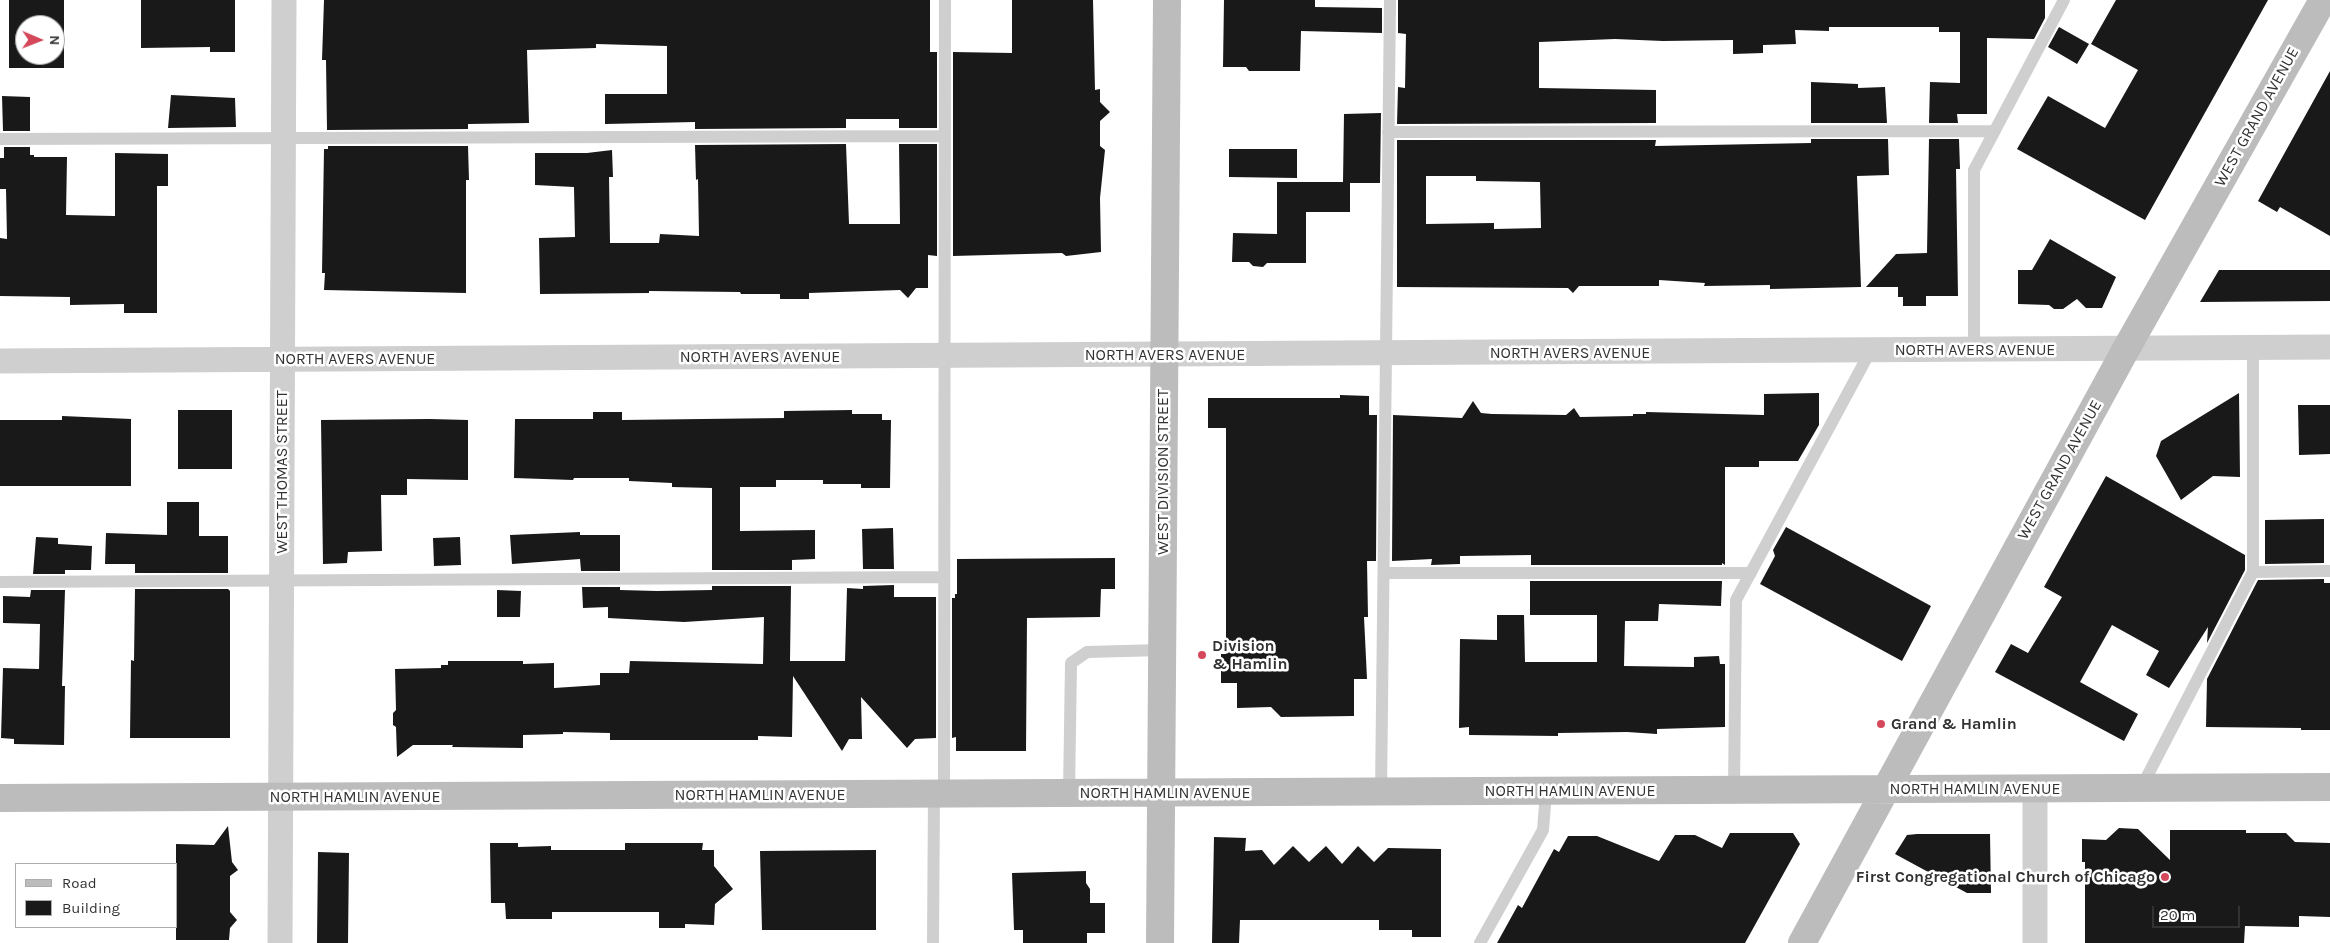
<!DOCTYPE html>
<html>
<head>
<meta charset="utf-8">
<style>
	body { margin:0 }
	#map { position:relative; width:2330px; height:943px; overflow:hidden; background:#fff; font-family:Karla,sans-serif }
	canvas { display:block }
	.legend { position:absolute; left:15px; top:863px; width:162px; height:65px; box-sizing:border-box; background:#fff; border:1px solid #adadad; margin:0; padding:6px 9px; list-style:none; font-size:15px; color:#323232 }
	.legend li { display:flex; align-items:center; gap:10px; height:25px }
	.legend b { width:25px; border:1px solid #adadad }
	.north { position:absolute; left:15px; top:15px; width:50px; height:50px; box-sizing:border-box; background:#fff; border:1px solid #adadad; border-radius:50%; rotate:91deg; font-size:14px; font-weight:700; line-height:20px; text-align:center; color:#323232 }
	.north::after { content:''; display:block; margin:auto; width:18px; height:22px; background:#d5475b; clip-path:polygon(50% 0,100% 100%,50% 72%,0 100%) }
	.scale { position:absolute; left:2152px; top:906px; width:88px; height:22px; box-sizing:border-box; border:2px solid #323232; border-top:0; padding-left:6px; font-size:15px; line-height:18px; white-space:nowrap; color:#323232; -webkit-text-stroke:4px #fff; paint-order:stroke }
</style>
</head>
<body>
<div id="map">
<canvas width="2330" height="943"></canvas>
<ul class="legend">
<li><b style="height:6px;background:#bcbcbc"></b>Road</li>
<li><b style="height:14px;background:#191919"></b>Building</li>
</ul>
<div class="north">N</div>
<div class="scale">20 m</div>
</div>
<script>
const g = document.querySelector('canvas').getContext('2d');
g.lineJoin = 'round';
function fillPath(path, color) { g.fillStyle = color; g.fill(path, 'evenodd'); }
function trace(path, color, width, dash) { g.strokeStyle = color; g.lineWidth = width; g.lineCap = dash ? 'butt' : 'round'; g.setLineDash(dash || []); g.stroke(path); }
function write(font, color, halo, rows, align = 'center') {
  g.font = font + ' Karla,sans-serif'; g.lineWidth = 5; g.setLineDash([]); g.textBaseline = 'middle'; g.strokeStyle = halo; g.fillStyle = color; for (const [text, x, y, turn = 0] of rows) {
    g.save(); g.translate(x, y); g.rotate((+turn || 0) * Math.PI / 180); g.textAlign = isNaN(turn) ? turn : align; if (halo) g.strokeText(text, 0, 0); g.fillText(text, 0, 0); g.restore();
  }
}
fillPath(new Path2D(`
	M 9,0 L 64,0 L 64,68 L 9,68 ZM 25,25 L 55,25 L 55,55 L 25,55 Z
	M 141,0 L 235,0 L 235,52 L 210,52 L 210,47 L 141,48 Z
	M 324,0 L 930,0 L 930,52 L 937,52 L 937,128 L 899,128 L 899,119 L 846,119 L 846,128 L 695,129 L 695,122 L 605,124 L 605,94 L 667,94 L 667,46 L 596,44 L 596,48 L 527,50 L 529,123 L 468,124 L 468,129 L 327,130 L 326,60 L 322,60 Z
	M 1012,0 L 1093,0 L 1095,90 L 1100,89 L 1100,102 L 1110,112 L 1100,121 L 1100,146 L 1105,150 L 1100,198 L 1101,252 L 1066,256 L 1062,253 L 953,256 L 953,52 L 1012,53 Z
	M 1224,0 L 1315,0 L 1315,7 L 1382,8 L 1382,33 L 1301,31 L 1300,71 L 1249,71 L 1246,67 L 1223,67 Z
	M 1398,0 L 2045,0 L 2045,18 L 2034,39 L 1987,38 L 1987,114 L 1957,114 L 1958,123 L 1929,123 L 1930,82 L 1960,83 L 1960,32 L 1939,32 L 1939,27 L 1829,27 L 1829,31 L 1795,30 L 1796,44 L 1763,45 L 1763,53 L 1733,54 L 1733,40 L 1663,41 L 1615,39 L 1539,42 L 1539,88 L 1656,90 L 1656,123 L 1397,124 L 1398,87 L 1405,88 L 1406,34 L 1398,33 Z
	M 2116,0 L 2268,0 L 2145,220 L 2017,149 L 2048,96 L 2105,128 L 2138,70 L 2091,44 Z
	M 2059,27 L 2089,44 L 2077,64 L 2048,47 Z
	M 2330,71 L 2330,236 L 2280,207 L 2277,212 L 2258,201 Z
	M 1811,82 L 1858,84 L 1858,88 L 1885,87 L 1887,123 L 1811,123 Z
	M 171,95 L 235,98 L 236,127 L 168,128 Z
	M 2,96 L 30,97 L 30,131 L 3,131 Z
	M 1381,113 L 1380,183 L 1350,183 L 1350,212 L 1306,212 L 1306,263 L 1267,263 L 1263,267 L 1253,266 L 1249,262 L 1232,262 L 1233,233 L 1277,234 L 1277,182 L 1343,182 L 1344,114 Z
	M 1811,139 L 1888,139 L 1889,175 L 1857,176 L 1861,287 L 1770,289 L 1770,285 L 1704,286 L 1705,283 L 1659,280 L 1659,286 L 1579,286 L 1573,293 L 1568,288 L 1397,287 L 1397,140 L 1656,140 L 1655,146 L 1811,143 ZM 1426,176 L 1476,176 L 1476,181 L 1540,182 L 1541,228 L 1494,229 L 1494,223 L 1426,224 Z
	M 1929,139 L 1959,139 L 1960,169 L 1956,169 L 1958,296 L 1926,296 L 1926,306 L 1903,306 L 1903,297 L 1898,297 L 1898,287 L 1866,287 L 1896,254 L 1927,253 Z
	M 846,144 L 849,224 L 900,224 L 899,144 L 937,144 L 937,256 L 928,255 L 928,288 L 916,288 L 908,298 L 900,290 L 809,293 L 809,299 L 780,299 L 780,294 L 741,294 L 740,292 L 649,291 L 649,293 L 540,294 L 539,238 L 575,237 L 574,187 L 535,185 L 535,153 L 587,153 L 612,150 L 613,177 L 609,177 L 610,243 L 659,243 L 660,234 L 699,236 L 698,179 L 696,180 L 695,145 Z
	M 328,146 L 468,146 L 469,180 L 466,180 L 466,293 L 324,290 L 325,273 L 322,273 L 324,149 L 328,149 Z
	M 4,147 L 30,147 L 30,155 L 34,155 L 34,157 L 67,157 L 66,215 L 115,216 L 115,153 L 168,154 L 168,186 L 157,186 L 157,313 L 124,313 L 124,304 L 70,305 L 70,297 L 0,296 L 0,238 L 7,239 L 6,189 L 0,189 L 0,158 L 4,158 Z
	M 1229,149 L 1297,149 L 1297,178 L 1229,177 Z
	M 2050,239 L 2116,277 L 2102,308 L 2086,308 L 2077,299 L 2063,309 L 2054,309 L 2049,305 L 2018,304 L 2018,270 L 2032,270 Z
	M 2219,270 L 2330,270 L 2330,301 L 2200,302 Z
	M 1819,393 L 1819,425 L 1798,461 L 1759,461 L 1759,467 L 1725,467 L 1725,565 L 1722,563 L 1722,565 L 1531,565 L 1531,555 L 1460,556 L 1460,564 L 1431,565 L 1432,559 L 1392,561 L 1393,415 L 1462,418 L 1473,401 L 1481,413 L 1492,414 L 1566,415 L 1574,408 L 1580,417 L 1633,416 L 1633,414 L 1646,414 L 1646,412 L 1764,415 L 1764,394 Z
	M 2239,393 L 2240,477 L 2213,476 L 2181,500 L 2156,456 L 2161,441 Z
	M 1340,395 L 1369,396 L 1369,415 L 1377,415 L 1376,561 L 1367,561 L 1368,617 L 1364,617 L 1367,679 L 1354,679 L 1354,716 L 1281,717 L 1271,707 L 1237,708 L 1237,683 L 1221,683 L 1221,654 L 1226,654 L 1226,428 L 1208,428 L 1208,398 L 1340,398 Z
	M 2298,405 L 2330,405 L 2330,454 L 2299,455 Z
	M 178,410 L 232,410 L 232,469 L 178,469 Z
	M 852,410 L 852,414 L 882,414 L 882,420 L 891,420 L 890,488 L 861,488 L 861,484 L 823,484 L 823,480 L 776,480 L 776,487 L 740,487 L 740,531 L 815,530 L 815,559 L 792,560 L 792,570 L 712,570 L 712,488 L 672,487 L 672,483 L 629,481 L 629,478 L 574,478 L 573,480 L 514,478 L 515,419 L 593,419 L 593,412 L 622,412 L 622,420 L 784,418 L 784,411 Z
	M 62,416 L 131,419 L 131,486 L 0,486 L 0,420 L 62,420 Z
	M 430,419 L 468,420 L 468,480 L 407,479 L 407,495 L 381,495 L 382,551 L 348,552 L 347,563 L 323,564 L 321,420 Z
	M 2106,476 L 2245,555 L 2245,570 L 2207,643 L 2208,627 L 2169,688 L 2146,675 L 2159,651 L 2112,625 L 2080,682 L 2138,714 L 2124,741 L 1995,672 L 2011,644 L 2028,653 L 2062,597 L 2044,587 Z
	M 167,502 L 199,502 L 199,536 L 228,536 L 228,573 L 135,573 L 135,564 L 105,564 L 106,533 L 167,535 Z
	M 2324,519 L 2324,563 L 2265,564 L 2265,520 Z
	M 1786,527 L 1931,606 L 1902,661 L 1760,584 L 1775,556 L 1773,550 Z
	M 893,528 L 894,569 L 863,569 L 862,529 Z
	M 580,532 L 580,535 L 620,535 L 620,571 L 581,571 L 580,559 L 512,564 L 510,535 Z
	M 36,537 L 58,538 L 58,544 L 92,546 L 91,570 L 65,570 L 65,574 L 33,574 Z
	M 460,537 L 461,565 L 434,566 L 433,538 Z
	M 1115,558 L 1115,589 L 1101,589 L 1100,617 L 1027,618 L 1026,751 L 956,751 L 956,737 L 952,738 L 952,598 L 955,598 L 955,594 L 957,594 L 957,559 Z
	M 2324,579 L 2324,583 L 2330,583 L 2330,730 L 2301,730 L 2301,728 L 2206,727 L 2207,679 L 2258,580 Z
	M 1530,581 L 1722,581 L 1721,606 L 1659,604 L 1658,621 L 1625,621 L 1624,666 L 1694,667 L 1694,657 L 1719,656 L 1720,664 L 1725,664 L 1725,727 L 1657,729 L 1657,734 L 1627,732 L 1558,733 L 1558,736 L 1469,735 L 1469,727 L 1459,728 L 1460,639 L 1497,640 L 1497,615 L 1524,615 L 1525,662 L 1597,662 L 1597,615 L 1530,615 Z
	M 894,585 L 894,597 L 936,597 L 936,738 L 915,739 L 907,748 L 861,697 L 862,739 L 849,739 L 842,751 L 793,676 L 792,737 L 758,736 L 758,740 L 610,740 L 610,733 L 563,732 L 563,734 L 523,735 L 523,748 L 452,747 L 453,745 L 413,745 L 397,757 L 396,727 L 393,725 L 393,713 L 396,710 L 395,669 L 441,668 L 441,665 L 448,665 L 448,661 L 523,661 L 523,664 L 554,663 L 554,688 L 600,685 L 600,673 L 629,673 L 630,661 L 763,664 L 764,617 L 684,622 L 608,618 L 608,607 L 583,608 L 582,587 L 620,587 L 620,590 L 657,591 L 712,590 L 712,586 L 791,586 L 790,661 L 845,661 L 847,588 L 863,589 L 863,586 Z
	M 135,589 L 228,589 L 230,591 L 230,738 L 130,738 L 131,660 L 134,661 Z
	M 31,590 L 65,590 L 62,686 L 65,686 L 64,745 L 14,744 L 14,739 L 1,738 L 3,668 L 39,669 L 40,624 L 3,623 L 3,596 L 30,597 Z
	M 497,590 L 521,591 L 520,617 L 497,617 Z
	M 228,826 L 232,862 L 238,870 L 230,876 L 230,912 L 237,920 L 230,928 L 229,940 L 176,940 L 176,844 L 214,845 Z
	M 2119,828 L 2138,829 L 2170,860 L 2170,830 L 2246,830 L 2246,833 L 2286,833 L 2295,842 L 2330,843 L 2330,917 L 2299,916 L 2299,927 L 2245,926 L 2244,943 L 2085,943 L 2085,862 L 2082,862 L 2082,839 L 2106,840 Z
	M 1730,833 L 1793,833 L 1800,844 L 1745,943 L 1497,943 L 1518,905 L 1522,908 L 1554,849 L 1559,852 L 1568,836 L 1597,836 L 1659,861 L 1675,835 L 1695,835 L 1722,848 Z
	M 1917,834 L 1990,834 L 1991,893 L 1967,893 L 1895,854 L 1907,835 Z
	M 1214,837 L 1246,838 L 1245,851 L 1262,850 L 1274,865 L 1293,846 L 1309,862 L 1326,846 L 1342,864 L 1358,846 L 1374,862 L 1388,848 L 1441,849 L 1441,937 L 1412,937 L 1412,930 L 1379,930 L 1379,920 L 1240,920 L 1239,943 L 1212,943 Z
	M 490,843 L 518,843 L 518,847 L 551,846 L 551,850 L 625,850 L 625,843 L 703,843 L 702,850 L 714,850 L 714,866 L 733,889 L 715,904 L 714,925 L 685,924 L 685,928 L 659,928 L 659,912 L 552,912 L 552,919 L 506,919 L 505,903 L 491,903 Z
	M 876,850 L 876,930 L 762,930 L 760,851 Z
	M 318,852 L 349,853 L 348,943 L 317,943 Z
	M 1086,871 L 1086,883 L 1090,889 L 1090,903 L 1105,903 L 1105,933 L 1087,933 L 1087,943 L 1023,943 L 1023,930 L 1014,930 L 1012,873 Z`), '#191919');
trace(new Path2D(`
	M 1388,132 L 1994,131
	M 0,139 L 944,136
	M 1974,350 L 1974,170 L 2064,0
	M 2253,572 L 2330,571
	M 1384,573 L 1751,573
	M 0,582 L 943,577
	M 2141,788 L 2253,572 L 2253,348
	M 1734,790 L 1736,600 L 1871,350
	M 1381,792 L 1390,0
	M 1069,793 L 1071,663 L 1087,652 L 1162,650
	M 944,794 L 945,0
	M 933,943 L 934,794
	M 1480,943 L 1543,830 L 1546,792`), '#cfcfcf', 12);
trace(new Path2D(`
	M 0,361 L 2330,347
	M 280,943 L 284,0
	M 2035,943 L 2035,789`), '#cfcfcf', 25);
trace(new Path2D(`
	M 0,798 L 2330,787
	M 1160,943 L 1167,0
	M 1802,943 L 2126,349 L 2323,0`), '#bcbcbc', 28);
for (const [x, y, r, color] of [
	[1202,655,5,"#d5475b"],
	[1881,724,5,"#d5475b"],
	[2165,877,5,"#d5475b"]
]) { const dot = new Path2D(); dot.arc(x, y, r, 0, 2 * Math.PI); g.fillStyle = color; g.fill(dot); trace(dot, '#fff', 2); }
write('16px', '#323232', '#fff', [
	["WEST GRAND AVENUE",2257,117,-61],
	["NORTH AVERS AVENUE",1975,350],
	["NORTH AVERS AVENUE",1570,353],
	["NORTH AVERS AVENUE",1165,355],
	["NORTH AVERS AVENUE",760,357],
	["NORTH AVERS AVENUE",355,359],
	["WEST GRAND AVENUE",2060,470,-61],
	["WEST THOMAS STREET",282,472,-90],
	["WEST DIVISION STREET",1163,472,-90],
	["NORTH HAMLIN AVENUE",1975,789],
	["NORTH HAMLIN AVENUE",1570,791],
	["NORTH HAMLIN AVENUE",1165,793],
	["NORTH HAMLIN AVENUE",760,795],
	["NORTH HAMLIN AVENUE",355,797]
]);
write('bold 16px', '#323232', '#fff', [
	["Division",1212,646],
	["& Hamlin",1212,664],
	["Grand & Hamlin",1891,724],
	["First Congregational Church of Chicago",2155,877,"right"]
], 'left');
</script>
</body>
</html>
